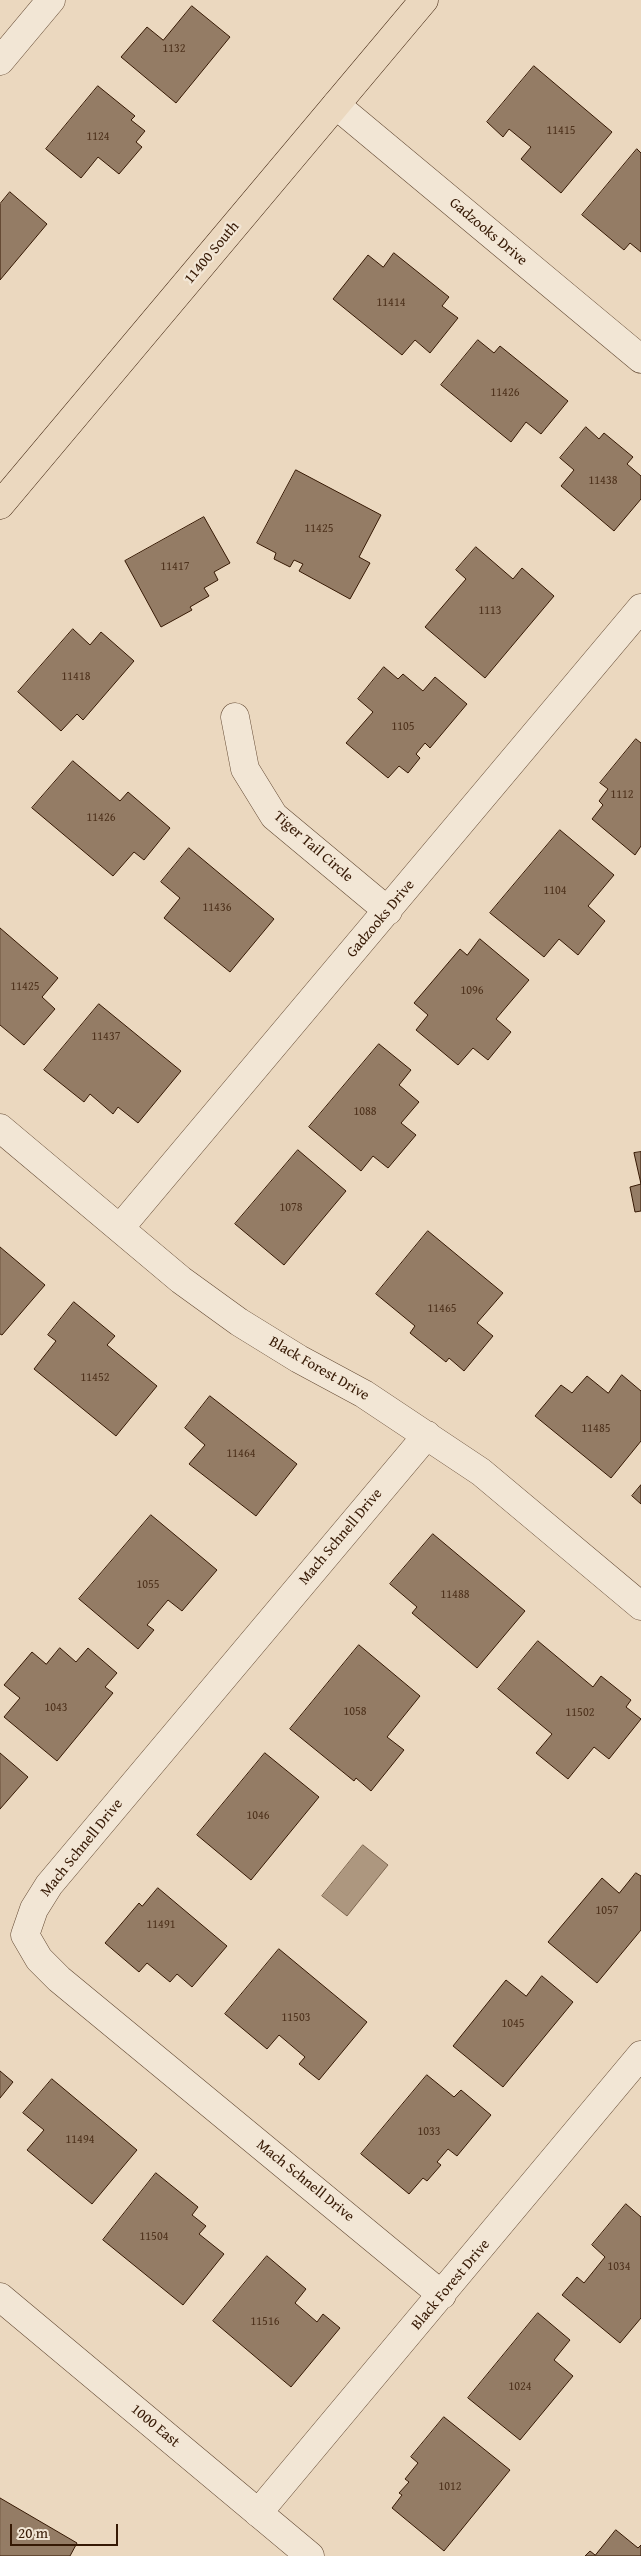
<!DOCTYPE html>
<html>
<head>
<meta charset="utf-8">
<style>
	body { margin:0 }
	#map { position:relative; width:641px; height:2556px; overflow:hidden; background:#ebd8bf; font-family:"Gentium Book Plus",serif }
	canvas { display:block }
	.scale { position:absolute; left:10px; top:2524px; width:108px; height:22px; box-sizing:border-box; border:2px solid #361904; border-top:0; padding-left:6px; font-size:15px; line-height:18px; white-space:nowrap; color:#361904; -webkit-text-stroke:4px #f2e6d5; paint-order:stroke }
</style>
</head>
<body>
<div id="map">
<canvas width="641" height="2556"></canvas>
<div class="scale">20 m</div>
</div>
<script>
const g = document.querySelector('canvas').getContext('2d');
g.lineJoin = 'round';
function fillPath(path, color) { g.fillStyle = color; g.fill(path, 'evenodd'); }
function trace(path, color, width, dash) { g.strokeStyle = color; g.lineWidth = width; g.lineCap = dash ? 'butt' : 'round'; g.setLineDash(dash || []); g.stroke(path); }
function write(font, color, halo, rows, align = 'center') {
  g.font = font + ' "Gentium Book Plus",serif'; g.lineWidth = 4.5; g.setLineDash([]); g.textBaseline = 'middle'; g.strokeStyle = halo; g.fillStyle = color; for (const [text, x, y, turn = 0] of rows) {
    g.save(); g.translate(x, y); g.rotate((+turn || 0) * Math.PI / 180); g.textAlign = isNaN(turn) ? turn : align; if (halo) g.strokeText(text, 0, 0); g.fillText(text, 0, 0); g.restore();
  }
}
const water = new Path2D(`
	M 363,1845 L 388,1865 L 347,1916 L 322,1896 Z`);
fillPath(water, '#ad977f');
trace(water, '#7d654e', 1);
const building = new Path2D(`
	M 192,6 L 230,37 L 176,103 L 121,57 L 147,27 L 163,40 Z
	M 534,66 L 612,132 L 561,193 L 521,159 L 531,147 L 509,129 L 503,137 L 487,122 Z
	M 98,86 L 135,116 L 131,120 L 145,131 L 136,142 L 142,147 L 119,174 L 98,157 L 81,178 L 46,149 Z
	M 637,149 L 641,153 L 641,252 L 630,243 L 624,250 L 582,215 Z
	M 10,192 L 47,224 L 0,280 L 0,204 Z
	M 394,253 L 449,297 L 442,306 L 458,318 L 430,353 L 415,340 L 402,355 L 333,299 L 368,255 L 383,267 Z
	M 478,340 L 494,353 L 500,346 L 568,401 L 541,434 L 526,422 L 511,442 L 441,385 Z
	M 586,427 L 599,439 L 604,433 L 633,457 L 627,464 L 641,476 L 641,499 L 614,531 L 561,486 L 574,470 L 560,458 Z
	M 296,470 L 381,515 L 359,557 L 370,563 L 350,599 L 299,571 L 303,564 L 294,560 L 290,567 L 274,559 L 276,553 L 257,543 Z
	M 204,517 L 230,563 L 214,572 L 218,580 L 204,588 L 209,596 L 190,607 L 192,610 L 161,627 L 125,561 Z
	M 476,547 L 513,579 L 522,568 L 554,596 L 485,678 L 425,627 L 466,579 L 456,570 Z
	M 73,629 L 90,645 L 101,632 L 134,661 L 83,720 L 77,714 L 61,731 L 18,692 Z
	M 384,667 L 398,679 L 403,674 L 423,691 L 435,677 L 467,704 L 430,748 L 425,743 L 416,754 L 420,758 L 408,773 L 399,766 L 388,778 L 346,743 L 373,712 L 358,699 Z
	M 636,739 L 641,743 L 641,846 L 635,855 L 592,819 L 603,805 L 599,801 L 608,789 L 600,783 Z
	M 73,761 L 120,801 L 128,792 L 170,828 L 144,860 L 134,852 L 113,876 L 32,808 Z
	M 560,830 L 614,875 L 588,906 L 605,921 L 578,955 L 559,939 L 544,957 L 490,913 Z
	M 189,848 L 274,919 L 230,972 L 164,918 L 180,898 L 161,882 Z
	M 0,928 L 58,978 L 42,997 L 55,1009 L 24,1045 L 0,1025 Z
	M 480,939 L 529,980 L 496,1019 L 511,1032 L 488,1060 L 473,1048 L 458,1065 L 416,1030 L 428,1015 L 414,1003 L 460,949 L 467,955 Z
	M 99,1004 L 181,1071 L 138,1123 L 118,1107 L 113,1114 L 90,1094 L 84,1102 L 44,1070 Z
	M 379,1044 L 411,1070 L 399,1085 L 419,1102 L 401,1123 L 416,1135 L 388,1168 L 373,1156 L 361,1171 L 309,1127 Z
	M 298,1150 L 346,1191 L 284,1265 L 235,1224 Z
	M 641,1152 L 641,1211 L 635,1212 L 630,1187 L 641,1184 L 634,1153 Z
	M 428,1231 L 503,1293 L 477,1323 L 493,1336 L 464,1371 L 449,1358 L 446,1362 L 410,1333 L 415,1326 L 376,1294 Z
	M 0,1247 L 45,1285 L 2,1335 L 0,1334 Z
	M 74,1302 L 115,1336 L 107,1345 L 157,1386 L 116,1436 L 34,1369 L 56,1341 L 48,1335 Z
	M 622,1375 L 641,1391 L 641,1441 L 611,1478 L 535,1416 L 561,1385 L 572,1393 L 587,1376 L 608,1393 Z
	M 210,1396 L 297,1464 L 256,1516 L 189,1464 L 205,1445 L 185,1428 Z
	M 641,1485 L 641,1504 L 632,1496 Z
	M 151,1515 L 217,1570 L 182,1611 L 168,1600 L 147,1625 L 154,1630 L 138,1649 L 79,1599 Z
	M 433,1534 L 525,1611 L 477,1668 L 412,1613 L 417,1607 L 390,1584 Z
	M 538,1641 L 593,1687 L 601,1676 L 631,1700 L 626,1707 L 641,1719 L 609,1759 L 594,1747 L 568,1779 L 536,1753 L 552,1734 L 498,1689 Z
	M 359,1645 L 420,1696 L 387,1737 L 404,1750 L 371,1791 L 356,1778 L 354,1781 L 290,1729 Z
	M 60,1648 L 76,1662 L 88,1648 L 117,1673 L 105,1687 L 113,1693 L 57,1761 L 4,1717 L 20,1698 L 4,1685 L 32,1652 L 46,1664 Z
	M 0,1753 L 28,1777 L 0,1809 Z
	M 265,1753 L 319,1797 L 251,1880 L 197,1835 Z
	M 636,1873 L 641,1876 L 641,1930 L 597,1983 L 548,1942 L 602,1878 L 619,1893 Z
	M 158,1888 L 227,1946 L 192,1987 L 177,1974 L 170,1982 L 147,1963 L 139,1972 L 105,1943 L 139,1903 L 142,1906 Z
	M 279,1949 L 367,2022 L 319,2080 L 299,2064 L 305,2057 L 279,2035 L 267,2049 L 225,2014 Z
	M 542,1976 L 573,2002 L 503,2087 L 453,2046 L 506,1980 L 526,1996 Z
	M 0,2071 L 13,2082 L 0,2098 Z
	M 427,2075 L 454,2097 L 461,2090 L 491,2115 L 457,2156 L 448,2149 L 437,2162 L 441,2165 L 427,2181 L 423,2178 L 409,2194 L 361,2154 Z
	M 52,2079 L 137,2150 L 92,2204 L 27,2150 L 44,2130 L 23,2113 Z
	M 156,2173 L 198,2207 L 192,2215 L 206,2226 L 199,2234 L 224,2254 L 183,2305 L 103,2240 Z
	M 626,2204 L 641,2217 L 641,2318 L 620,2343 L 562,2295 L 577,2277 L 584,2283 L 605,2257 L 592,2245 Z
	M 267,2256 L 306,2289 L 295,2303 L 317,2322 L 323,2314 L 340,2328 L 291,2387 L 213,2321 Z
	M 538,2313 L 570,2340 L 554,2360 L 573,2376 L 520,2440 L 468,2398 Z
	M 444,2417 L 510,2470 L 444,2551 L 392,2508 L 402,2495 L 399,2493 L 409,2482 L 405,2479 L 418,2463 L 411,2457 Z
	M 0,2498 L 77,2543 L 70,2556 L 0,2556 Z
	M 616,2530 L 638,2548 L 641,2545 L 641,2556 L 585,2556 L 590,2551 L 595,2555 Z`);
fillPath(building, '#947c65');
trace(building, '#361904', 1);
const minor = new Path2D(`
	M 0,61 L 51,0
	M 336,105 L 641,359
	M 235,717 L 245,769 L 274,816 L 388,911
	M 0,1128 L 181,1280 L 239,1322 L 299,1359 L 364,1394 L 481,1472 L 641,1606
	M 120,1228 L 641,608
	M 427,1435 L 49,1885 L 34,1909 L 25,1935 L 39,1959 L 59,1979 L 442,2295
	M 0,2297 L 310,2556
	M 258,2513 L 641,2055`);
const major = new Path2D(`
	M 0,505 L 424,0`);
trace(minor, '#634933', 29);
trace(major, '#361904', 29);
trace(minor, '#f2e6d5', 28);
trace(major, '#ebd8bf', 28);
write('12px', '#4e321c', null, [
	["1132",174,49],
	["11415",561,131],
	["1124",98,137],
	["11414",391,303],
	["11426",505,393],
	["11438",603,481],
	["11425",319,529],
	["11417",175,567],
	["1113",490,611],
	["11418",76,677],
	["1105",403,727],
	["1112",622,795],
	["11426",101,818],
	["1104",555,891],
	["11436",217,908],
	["11425",25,987],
	["1096",472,991],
	["11437",106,1037],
	["1088",365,1112],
	["1078",291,1208],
	["11465",442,1309],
	["11452",95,1378],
	["11485",596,1429],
	["11464",241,1454],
	["1055",148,1585],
	["11488",455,1595],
	["1043",56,1708],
	["1058",355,1712],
	["11502",580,1713],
	["1046",258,1816],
	["1057",607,1911],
	["11491",161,1925],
	["11503",296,2018],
	["1045",513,2024],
	["1033",429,2132],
	["11494",80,2140],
	["11504",154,2237],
	["1034",619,2267],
	["11516",265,2322],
	["1024",520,2387],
	["1012",450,2487]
]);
write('15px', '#361904', '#f2e6d5', [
	["Gadzooks Drive",488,232,40],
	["11400 South",212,253,-50],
	["Tiger Tail Circle",313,847,41],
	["Gadzooks Drive",381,919,-50],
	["Black Forest Drive",319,1369,30],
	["Mach Schnell Drive",341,1537,-50],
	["Mach Schnell Drive",82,1848,-51],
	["Mach Schnell Drive",305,2181,39],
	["Black Forest Drive",451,2285,-50],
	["1000 East",155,2426,40]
]);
</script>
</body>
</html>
